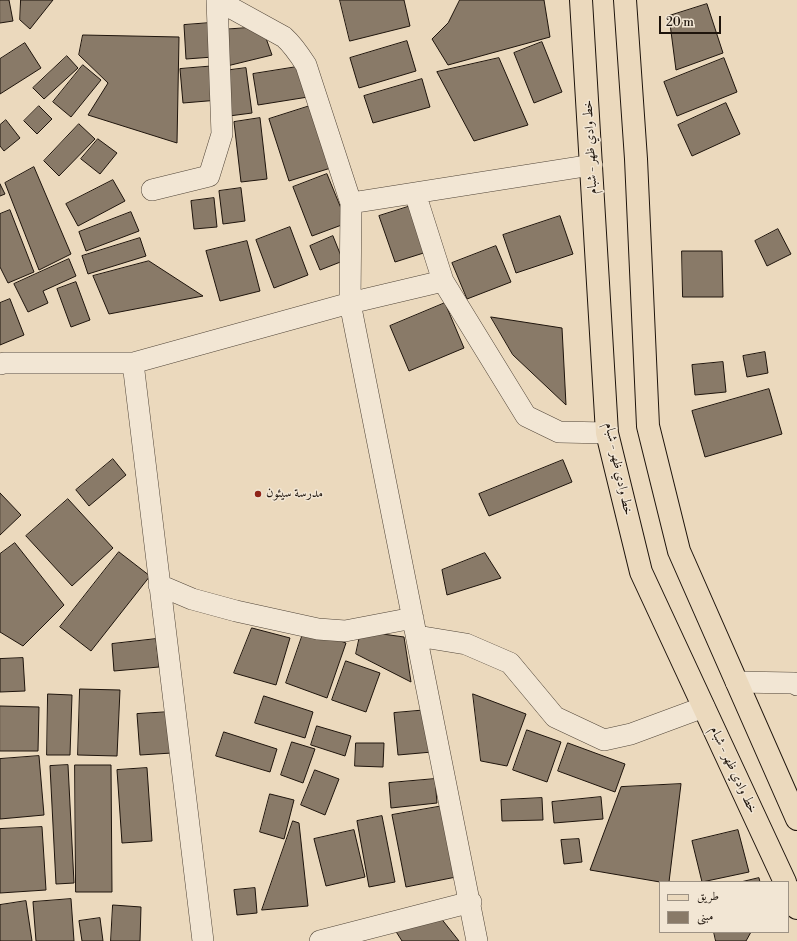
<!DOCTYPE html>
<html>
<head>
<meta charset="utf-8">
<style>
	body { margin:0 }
	#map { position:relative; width:797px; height:941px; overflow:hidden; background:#ebd9bd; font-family:"Libre Bodoni",Amiri,serif }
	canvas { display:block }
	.legend { position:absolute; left:659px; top:881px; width:130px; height:52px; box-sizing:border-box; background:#f2e6d4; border:1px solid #9d9284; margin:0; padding:5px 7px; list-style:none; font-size:12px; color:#1e140c }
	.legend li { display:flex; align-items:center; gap:8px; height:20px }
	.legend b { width:20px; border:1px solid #9d9284 }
	.scale { position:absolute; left:659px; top:16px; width:62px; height:18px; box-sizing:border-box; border:2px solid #1e140c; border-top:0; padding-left:5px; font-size:12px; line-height:14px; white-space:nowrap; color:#1e140c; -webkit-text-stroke:3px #f2e6d4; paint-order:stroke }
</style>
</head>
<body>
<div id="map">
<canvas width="797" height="941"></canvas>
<ul class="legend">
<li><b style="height:5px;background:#ebd9bd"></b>طريق</li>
<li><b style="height:11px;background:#897a68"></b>مبنى</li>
</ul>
<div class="scale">20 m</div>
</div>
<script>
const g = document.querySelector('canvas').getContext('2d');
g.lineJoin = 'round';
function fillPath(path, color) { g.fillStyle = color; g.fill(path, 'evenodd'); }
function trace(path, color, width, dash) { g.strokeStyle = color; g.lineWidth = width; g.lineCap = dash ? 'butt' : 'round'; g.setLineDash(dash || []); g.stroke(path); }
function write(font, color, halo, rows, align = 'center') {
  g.font = font + ' "Libre Bodoni",Amiri,serif'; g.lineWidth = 3; g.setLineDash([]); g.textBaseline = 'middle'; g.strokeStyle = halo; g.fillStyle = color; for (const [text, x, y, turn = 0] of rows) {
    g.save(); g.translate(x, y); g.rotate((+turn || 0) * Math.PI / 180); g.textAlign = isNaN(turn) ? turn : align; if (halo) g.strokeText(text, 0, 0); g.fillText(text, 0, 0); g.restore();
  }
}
const building = new Path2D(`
	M 0,0 L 9,0 L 13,21 L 0,23 Z
	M 21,0 L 53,0 L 30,29 L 20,20 Z
	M 340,0 L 404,0 L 410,26 L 350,41 Z
	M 460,0 L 544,0 L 550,37 L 448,65 L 432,39 L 448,23 Z
	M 707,4 L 723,53 L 676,70 L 669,16 Z
	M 210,23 L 213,57 L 186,59 L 184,25 Z
	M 262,27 L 272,55 L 227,66 L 219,30 Z
	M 83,35 L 179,37 L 177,143 L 88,115 L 108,83 L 79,55 Z
	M 407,41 L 416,71 L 359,88 L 350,58 Z
	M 542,42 L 562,92 L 534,103 L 514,53 Z
	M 25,43 L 41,68 L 0,94 L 0,59 Z
	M 67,56 L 78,68 L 44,99 L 33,88 Z
	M 499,58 L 528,125 L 474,141 L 437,72 Z
	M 724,58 L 737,92 L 677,116 L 664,82 Z
	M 83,65 L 101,80 L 71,117 L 53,102 Z
	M 216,66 L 219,100 L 183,103 L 180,69 Z
	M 303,66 L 308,97 L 258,105 L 253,74 Z
	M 246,68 L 252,113 L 229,116 L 223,71 Z
	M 422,79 L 430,107 L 373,123 L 364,96 Z
	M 726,103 L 740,134 L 692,156 L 678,125 Z
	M 313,105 L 334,167 L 289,181 L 269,119 Z
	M 39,106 L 52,119 L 37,134 L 24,121 Z
	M 260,118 L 267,179 L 241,182 L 234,122 Z
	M 6,120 L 20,138 L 4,151 L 0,146 L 0,125 Z
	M 79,124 L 95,139 L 59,176 L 44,161 Z
	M 98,139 L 117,153 L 100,174 L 81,159 Z
	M 34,167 L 71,254 L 39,270 L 5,183 Z
	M 327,174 L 347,223 L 312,236 L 293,187 Z
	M 113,180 L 125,201 L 78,226 L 66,204 Z
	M 0,184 L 5,194 L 0,196 Z
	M 241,188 L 245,221 L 223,224 L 219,191 Z
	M 214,198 L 217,227 L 194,229 L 191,201 Z
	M 414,205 L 430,251 L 395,262 L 379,216 Z
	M 10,210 L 34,272 L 8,283 L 0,267 L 0,214 Z
	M 131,212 L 139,231 L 86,251 L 79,232 Z
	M 560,216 L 573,254 L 516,273 L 503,235 Z
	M 290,227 L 308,275 L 274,288 L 256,240 Z
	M 778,229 L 791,254 L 767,266 L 755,241 Z
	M 333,236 L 343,261 L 320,270 L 310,246 Z
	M 140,238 L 146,256 L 88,274 L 82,256 Z
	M 247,241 L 260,291 L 220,301 L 206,251 Z
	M 496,246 L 511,282 L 467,299 L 452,263 Z
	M 682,251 L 722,251 L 723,297 L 683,297 Z
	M 69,259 L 76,276 L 43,291 L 48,303 L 28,312 L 14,284 Z
	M 149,261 L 203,296 L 109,314 L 93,276 Z
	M 76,282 L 90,320 L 71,327 L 57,289 Z
	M 10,299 L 24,335 L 0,345 L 0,303 Z
	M 445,303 L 464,348 L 409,371 L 390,326 Z
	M 491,317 L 562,328 L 566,405 L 513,355 Z
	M 765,352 L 768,373 L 747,377 L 743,356 Z
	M 723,362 L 726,392 L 695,395 L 692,365 Z
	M 769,389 L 782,434 L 705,457 L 692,411 Z
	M 113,459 L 126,475 L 89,506 L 76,490 Z
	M 563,460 L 572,482 L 489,516 L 479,494 Z
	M 0,493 L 21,515 L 0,535 Z
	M 68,499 L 113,548 L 72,586 L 26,536 Z
	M 15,543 L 64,605 L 23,646 L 0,632 L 0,554 Z
	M 119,552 L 150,576 L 91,651 L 60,627 Z
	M 485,553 L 501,578 L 447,595 L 442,570 Z
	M 252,628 L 290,638 L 276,685 L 234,673 Z
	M 305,628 L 346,643 L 327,698 L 286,683 Z
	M 361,631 L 404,637 L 411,682 L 356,654 Z
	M 156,639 L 159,667 L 114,671 L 112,644 Z
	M 23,658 L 25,691 L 0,692 L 0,659 Z
	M 346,661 L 380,673 L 366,712 L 332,700 Z
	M 80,689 L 120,690 L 117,756 L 78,755 Z
	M 48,694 L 72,695 L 70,755 L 47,755 Z
	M 473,694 L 526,714 L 507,766 L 481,761 Z
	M 264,696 L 313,712 L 305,738 L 255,723 Z
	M 0,706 L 39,707 L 38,751 L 0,751 Z
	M 428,710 L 432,752 L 398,755 L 394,713 Z
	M 170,712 L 172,753 L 140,755 L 137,714 Z
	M 317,726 L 351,736 L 345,756 L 311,745 Z
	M 527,730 L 561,742 L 547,782 L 513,770 Z
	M 224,732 L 277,749 L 270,772 L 216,756 Z
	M 292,742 L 315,749 L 303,783 L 281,775 Z
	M 356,743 L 384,743 L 383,767 L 355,766 Z
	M 568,743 L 625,764 L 615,792 L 558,771 Z
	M 39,756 L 44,815 L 0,819 L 0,759 Z
	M 68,765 L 74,883 L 56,884 L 50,766 Z
	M 75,765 L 111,765 L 112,892 L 76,892 Z
	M 147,768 L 152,841 L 122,843 L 117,770 Z
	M 315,770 L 339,779 L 325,815 L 301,805 Z
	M 435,779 L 437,803 L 391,808 L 389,783 Z
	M 681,784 L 669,882 L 660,882 L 590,870 L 621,787 Z
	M 270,794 L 294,800 L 284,839 L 260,832 Z
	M 601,797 L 603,819 L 554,823 L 552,802 Z
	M 542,798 L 543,820 L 502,821 L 501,800 Z
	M 443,806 L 456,877 L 406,887 L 392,815 Z
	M 382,816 L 395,882 L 369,887 L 357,821 Z
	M 293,821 L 299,823 L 308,906 L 262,910 Z
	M 42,827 L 46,890 L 0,893 L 0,829 Z
	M 354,830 L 365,877 L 326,886 L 314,839 Z
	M 738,830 L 749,872 L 702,882 L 692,841 Z
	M 579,839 L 582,862 L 564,864 L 561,840 Z
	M 759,878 L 760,882 L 741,882 Z
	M 255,888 L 257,913 L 237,915 L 234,890 Z
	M 71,899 L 74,941 L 36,941 L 33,902 Z
	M 26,901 L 32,941 L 0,941 L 0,905 Z
	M 113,905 L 141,907 L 140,941 L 111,941 Z
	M 440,917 L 459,941 L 402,941 L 395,930 Z
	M 100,918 L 103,941 L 82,941 L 79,921 Z
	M 714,932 L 751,932 L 746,941 L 716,941 Z`);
fillPath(building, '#897a68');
trace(building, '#1e140c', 1);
const minor = new Path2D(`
	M 217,0 L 284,37 C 293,45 299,54 306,65 L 351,203 L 350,303 L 477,941
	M 152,190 L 209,176 L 222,134 L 217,0
	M 415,193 L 443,281 L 526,416 L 559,432 L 607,433
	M 351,203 L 592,165
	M 133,363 L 203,941
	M 0,364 L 4,363 L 133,363 L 350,303 L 443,281
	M 159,585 L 192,599 L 236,611 L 318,629 L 345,631 L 413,618
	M 417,636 L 466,644 L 510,663 L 555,717 L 604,740 L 631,734 L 704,707
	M 736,682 L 794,683 L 797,685
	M 320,941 L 471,902`);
const major = new Path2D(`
	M 581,0 L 607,433 L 641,572 L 785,882
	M 625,0 L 636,159 L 648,426 L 679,551 L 797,819
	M 788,888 L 797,908`);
trace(minor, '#514538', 22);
trace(major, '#1e140c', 24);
trace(minor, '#f2e6d4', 21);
trace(major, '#ebd9bd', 22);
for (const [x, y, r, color] of [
	[258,494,4,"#8f2418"]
]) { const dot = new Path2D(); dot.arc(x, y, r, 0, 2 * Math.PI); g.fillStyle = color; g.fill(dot); trace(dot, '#f2e6d4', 1.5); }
write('13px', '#1e140c', '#f2e6d4', [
	["خط وادي ظهر - شبام",591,147,-93],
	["خط وادي ظهر - شبام",618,469,78],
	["خط وادي ظهر - شبام",733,770,65]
]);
write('13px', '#1e140c', '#f2e6d4', [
	["مدرسة سيئون",266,494]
], 'left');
</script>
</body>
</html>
